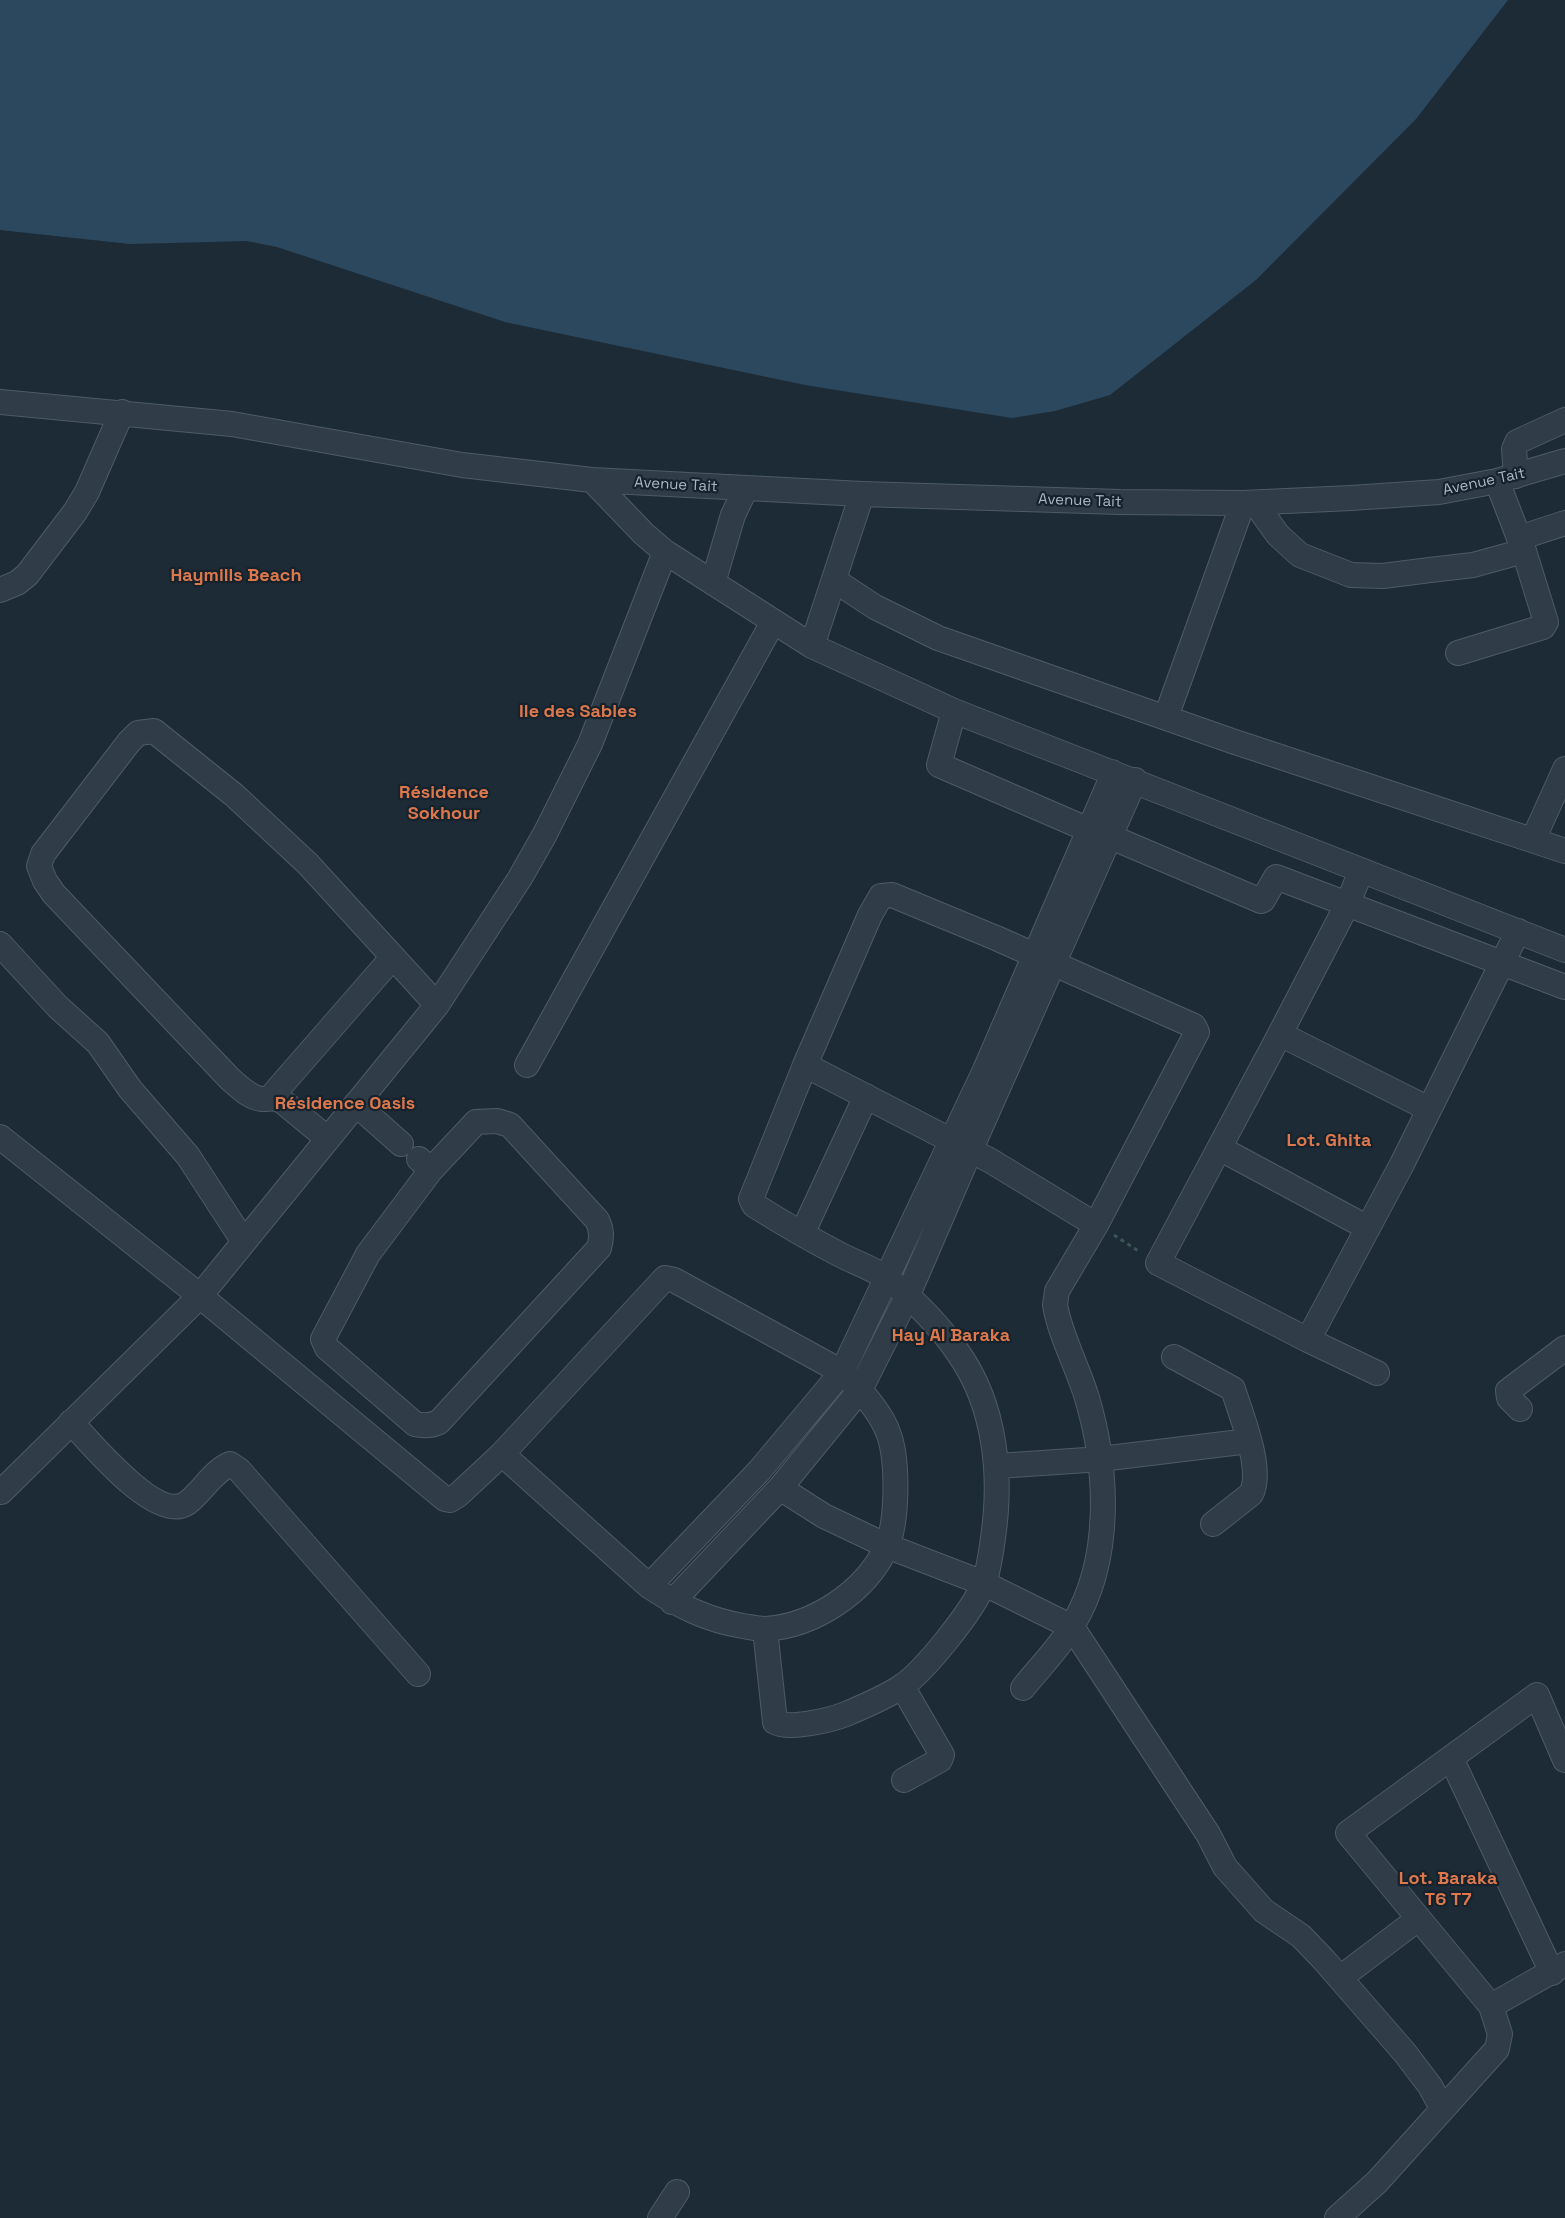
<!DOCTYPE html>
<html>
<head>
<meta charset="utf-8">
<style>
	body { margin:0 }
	canvas { display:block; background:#1d2b37 }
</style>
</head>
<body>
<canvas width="1565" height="2218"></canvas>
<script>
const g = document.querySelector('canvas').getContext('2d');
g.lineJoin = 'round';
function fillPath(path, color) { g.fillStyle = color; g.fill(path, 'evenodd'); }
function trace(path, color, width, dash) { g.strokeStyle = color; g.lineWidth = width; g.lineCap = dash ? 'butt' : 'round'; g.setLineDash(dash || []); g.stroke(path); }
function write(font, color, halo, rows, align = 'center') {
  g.font = font + ' "Space Grotesk",sans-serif'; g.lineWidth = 4.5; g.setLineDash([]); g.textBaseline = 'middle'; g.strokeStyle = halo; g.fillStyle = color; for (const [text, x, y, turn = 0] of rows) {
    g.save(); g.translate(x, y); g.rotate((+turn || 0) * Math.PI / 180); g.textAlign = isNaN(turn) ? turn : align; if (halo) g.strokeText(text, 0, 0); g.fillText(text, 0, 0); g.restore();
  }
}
fillPath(new Path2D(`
	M 0,0 L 1508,0 L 1416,119 L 1256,280 L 1110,395 L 1055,411 L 1012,418 L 805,385 L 505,322 L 277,247 L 247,241 L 130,244 L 0,230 Z`), '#2c485e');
const minor = new Path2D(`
	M 0,402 L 232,424 L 462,465 L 592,480 L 862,494 L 1120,502 L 1243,503 L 1351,498 L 1439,492 L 1497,481 L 1565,461
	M 1516,476 L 1514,449 L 1517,442 L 1565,420
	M 592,480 L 644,534 L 665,552 L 812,646 L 954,711 L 1565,950
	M 1255,503 L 1278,535 L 1300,555 L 1351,575 L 1383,576 L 1430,570 L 1473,565 L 1524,551
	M 1519,538 L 1565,523
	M 834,580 L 875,607 L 938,638 L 1232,741 L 1565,851
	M 713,583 L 733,515 L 746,488
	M 0,590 L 17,583 L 27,575 L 75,512 L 87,492 L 122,412
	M 812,646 L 862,494
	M 1458,653 L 1543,627 L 1546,622 L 1524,551 L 1497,481
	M 954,711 L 939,765 L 1089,830
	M 1166,717 L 1243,503
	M 1111,837 L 1261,901 L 1263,900 L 1276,877 L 1565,987
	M 1533,840 L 1565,769
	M 1361,871 L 1348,903 L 1280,1034 L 1158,1263 L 1308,1340 L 1377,1373
	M 0,944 L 58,1007 L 98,1043 L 130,1089 L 188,1156 L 244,1242
	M 1280,1034 L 1429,1109
	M 527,1065 L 773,622
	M 270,1098 L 392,958
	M 356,1104 L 401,1144
	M 0,1137 L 200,1296 L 445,1499 L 450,1500 L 458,1495 L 502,1454 L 665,1278 L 674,1280 L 842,1372 C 860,1389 881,1411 889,1435 C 898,1461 898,1523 886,1548 C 865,1592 814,1626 765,1629 C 758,1629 750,1627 743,1626 C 707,1620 679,1606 649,1586 L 502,1454
	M 328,1139 L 282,1101 C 274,1097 270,1099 262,1099 C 250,1098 239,1087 230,1079 L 54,894 L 45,881 L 39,866 L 43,854 L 129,742 L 138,733 L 154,731 L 234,795 L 308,864 L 437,1005
	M 1221,1149 L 1368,1228
	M 419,1159 L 431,1170 L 368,1254 L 323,1339 L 327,1348 L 415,1424 C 424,1426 431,1426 439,1422 L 599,1248 C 602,1237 602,1230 597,1220 L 510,1125 L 497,1121 L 476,1122 L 431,1170
	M 802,1234 L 866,1096
	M 1308,1340 L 1402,1164 L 1518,931
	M 1174,1357 L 1233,1389 C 1241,1415 1264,1470 1251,1494 L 1213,1524
	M 1520,1409 L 1509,1398 L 1508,1391 L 1565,1348
	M 71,1422 C 90,1442 157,1524 187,1503 C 203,1491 212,1472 230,1464 L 239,1470 L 418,1674
	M 998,1466 L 1101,1459 L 1249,1441
	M 780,1488 L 824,1516 L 887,1546 L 983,1583 L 1072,1627 L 1208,1834 L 1225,1867 L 1264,1911 L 1301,1936 L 1324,1960 L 1405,2053 L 1430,2086 L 1442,2108
	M 1,1492 L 200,1296 L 437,1005 L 520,878 L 545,834 L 590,744 L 665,552
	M 649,1586 L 759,1471 L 842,1372 L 985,1070 L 1109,784 L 1112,772
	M 672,1602 L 780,1488 L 860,1390 L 907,1297 L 970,1151 L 1135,780
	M 765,1629 L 775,1722 C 789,1730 831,1720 846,1714 C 865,1706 884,1698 901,1687 C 925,1671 974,1609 984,1583 C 989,1569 991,1552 993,1538 C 1002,1476 996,1407 959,1354 C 940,1326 914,1300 888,1279 C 873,1268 853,1262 837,1253 C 808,1238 781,1222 754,1205 L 751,1199 L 805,1065 L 870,915 L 881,896 L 892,895 L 996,938 L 1194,1026 L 1197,1032 L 1096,1225 L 991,1161 L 805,1065
	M 902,1686 L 942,1755 L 940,1760 L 904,1780
	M 1023,1688 C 1039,1668 1059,1648 1072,1626 C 1113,1560 1108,1469 1087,1398 C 1078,1368 1060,1335 1055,1305 L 1057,1291 L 1096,1225
	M 1451,1758 L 1552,1973
	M 1565,1760 L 1537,1695 L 1348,1833 L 1491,2006 L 1565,1964
	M 1340,1978 L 1418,1919
	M 660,2218 L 677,2192
	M 1337,2218 L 1377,2182 L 1497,2049 L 1500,2034 L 1491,2006`);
trace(minor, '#4e5b66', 26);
trace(new Path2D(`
	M 1114,1235 L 1140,1252`), '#3c5554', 3, [4, 4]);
trace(minor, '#303d48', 24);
write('15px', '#aab8c5', '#16222c', [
	["Avenue Tait",1484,482,-12],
	["Avenue Tait",676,485,3],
	["Avenue Tait",1080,501,2]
]);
write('bold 18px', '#dd784c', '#16222c', [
	["Haymills Beach",236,576],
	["Ile des Sables",578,712],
	["Résidence",444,793],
	["Sokhour",444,814],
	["Résidence Oasis",345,1104],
	["Lot. Ghita",1329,1141],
	["Hay Al Baraka",951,1336],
	["Lot. Baraka",1448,1879],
	["T6 T7",1448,1900]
]);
</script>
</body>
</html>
